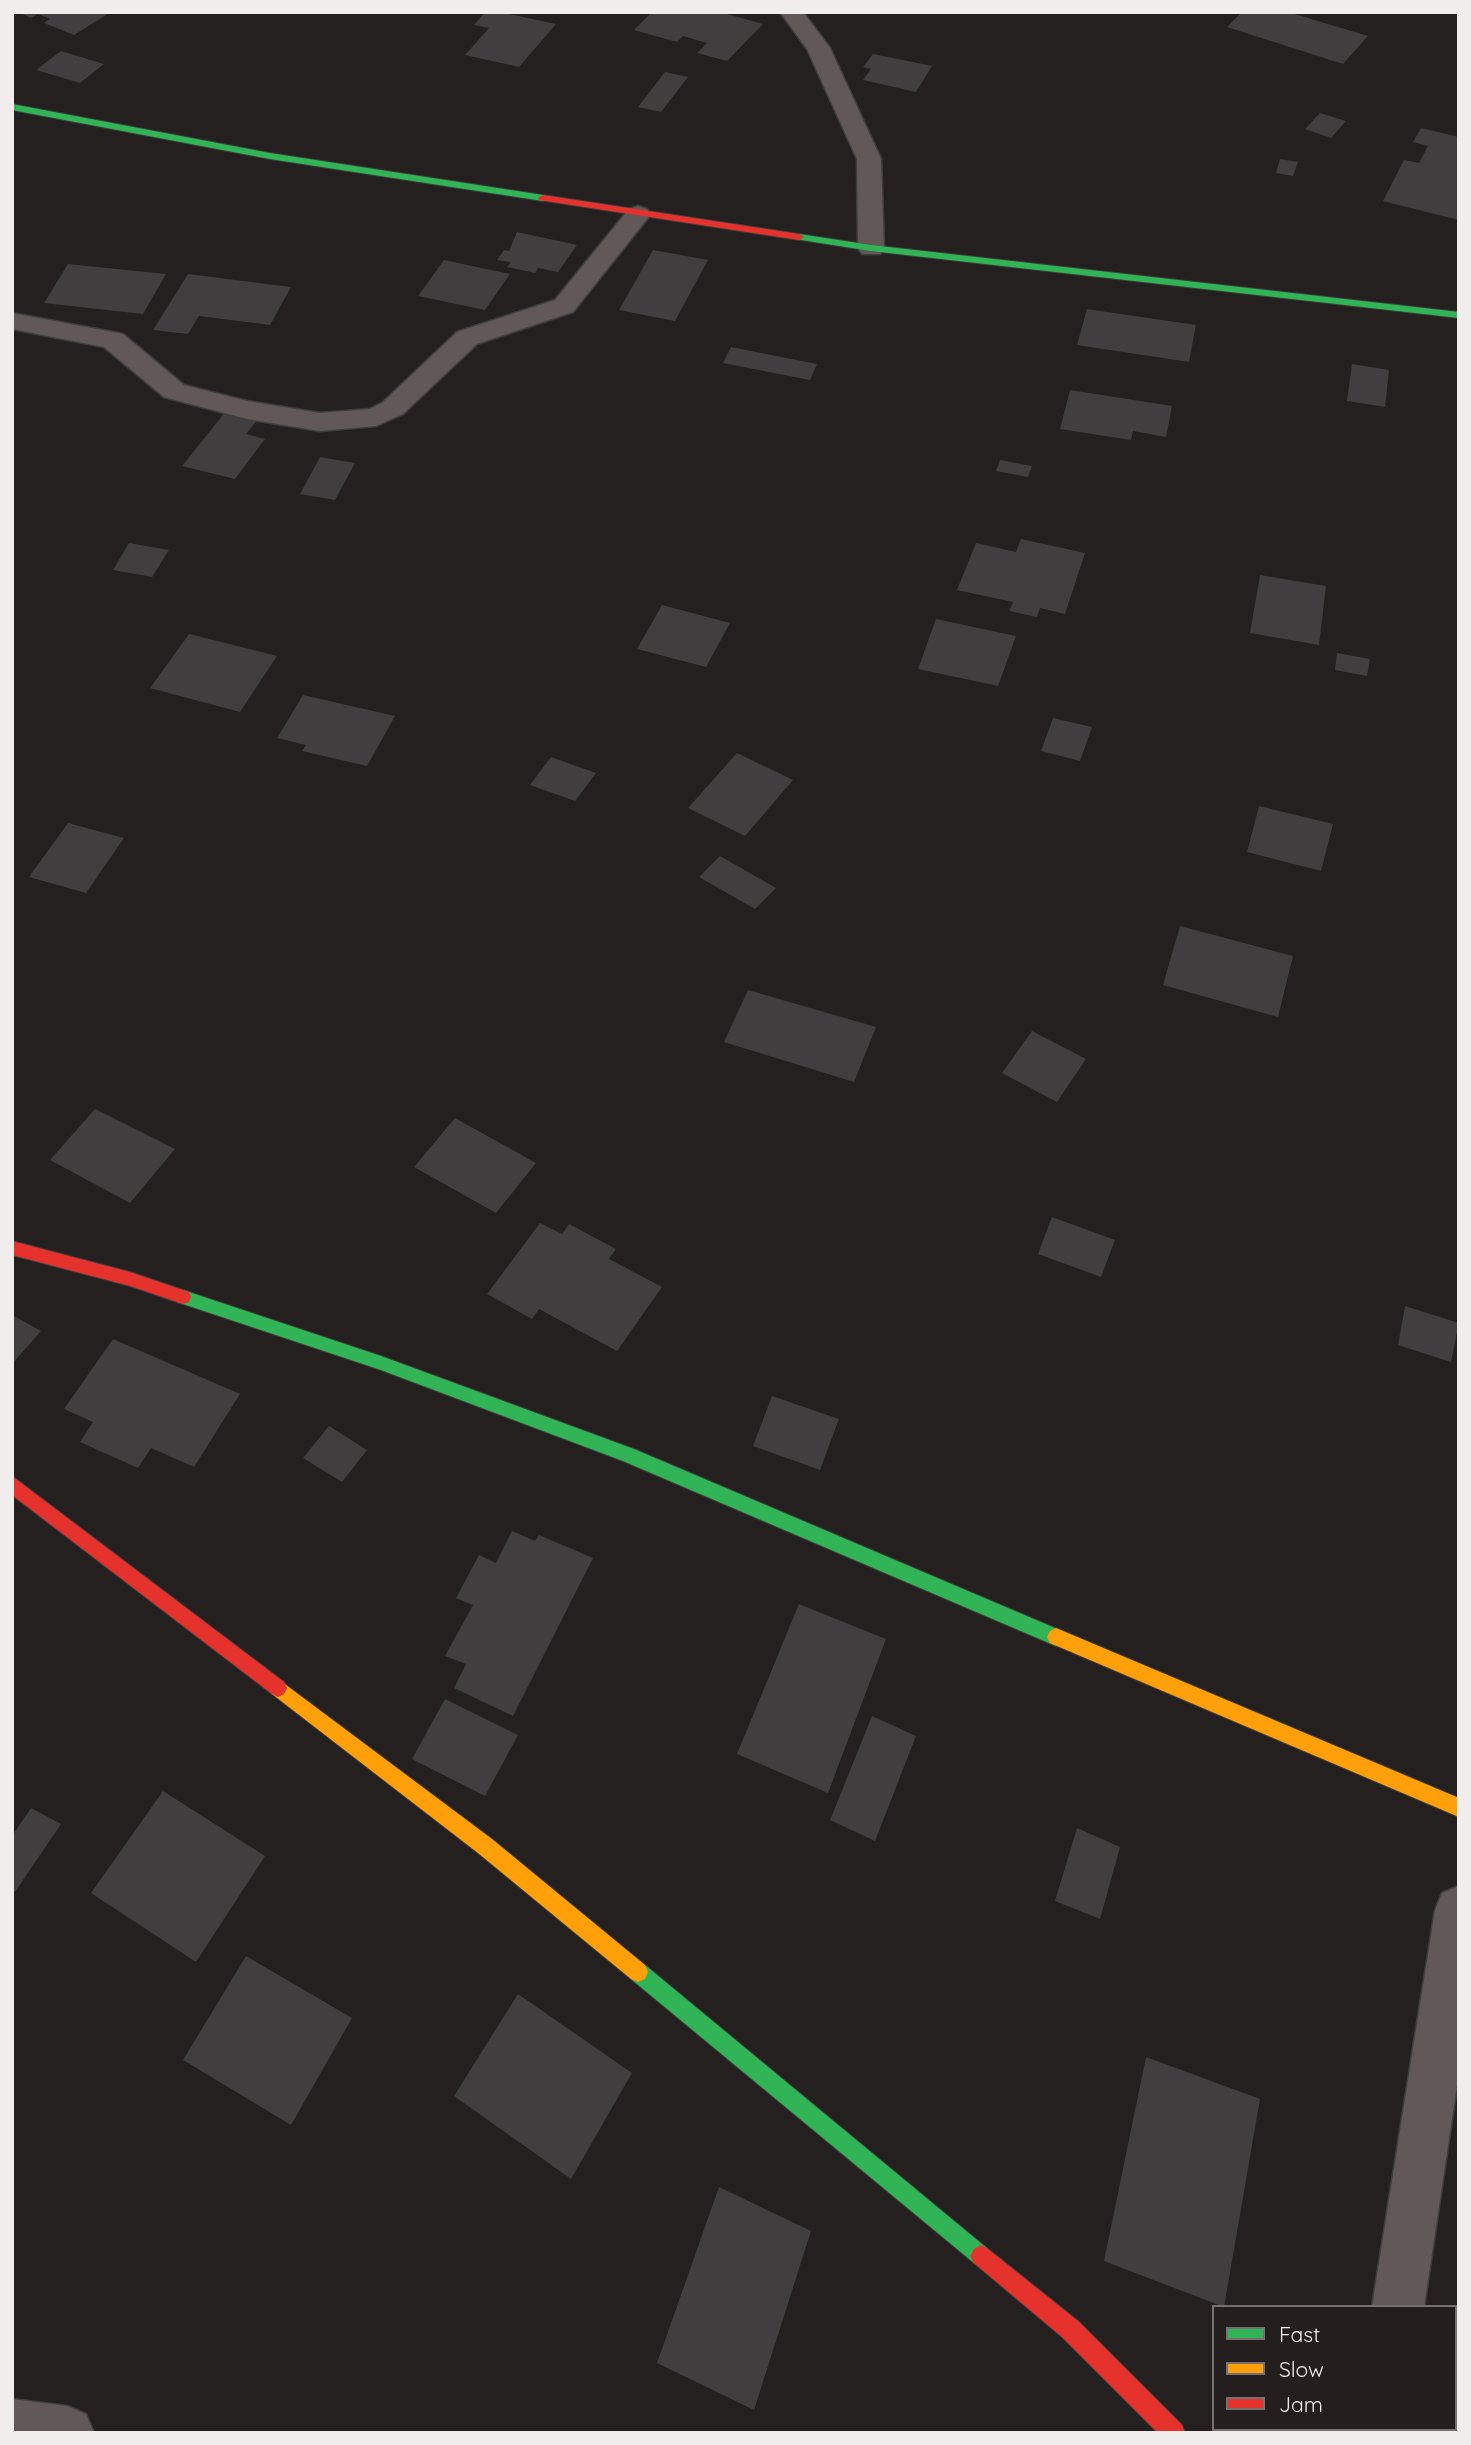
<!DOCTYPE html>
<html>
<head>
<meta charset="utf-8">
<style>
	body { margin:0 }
	#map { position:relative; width:1471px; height:2445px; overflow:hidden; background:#23201f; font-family:Quicksand,sans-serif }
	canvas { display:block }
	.frame { position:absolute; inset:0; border:14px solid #f0edec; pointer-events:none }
	.legend { position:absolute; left:1212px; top:2305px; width:245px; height:126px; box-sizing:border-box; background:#241f1e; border:2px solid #767170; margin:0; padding:9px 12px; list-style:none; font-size:21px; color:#f0edec }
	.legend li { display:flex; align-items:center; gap:14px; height:35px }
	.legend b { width:35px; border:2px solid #767170 }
</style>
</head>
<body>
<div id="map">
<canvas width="1471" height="2445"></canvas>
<div class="frame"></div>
<ul class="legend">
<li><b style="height:9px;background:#30b455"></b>Fast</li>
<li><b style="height:9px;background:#ff9f0a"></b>Slow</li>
<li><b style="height:9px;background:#e5322d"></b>Jam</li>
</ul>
</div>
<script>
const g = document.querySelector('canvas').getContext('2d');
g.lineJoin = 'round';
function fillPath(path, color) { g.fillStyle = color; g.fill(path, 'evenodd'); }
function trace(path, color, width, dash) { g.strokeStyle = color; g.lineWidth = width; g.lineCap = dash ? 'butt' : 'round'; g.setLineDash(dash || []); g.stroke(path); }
fillPath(new Path2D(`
	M 18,12 L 111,12 L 74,35 L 44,23 L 50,19 L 38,14 L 31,18 Z
	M 485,12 L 500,12 L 556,24 L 519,67 L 465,55 L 489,28 L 474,25 Z
	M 652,12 L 720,12 L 763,24 L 727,61 L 697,53 L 707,43 L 683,36 L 677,42 L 634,30 Z
	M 1242,12 L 1288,12 L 1368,36 L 1343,64 L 1227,27 Z
	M 61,51 L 104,64 L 80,83 L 36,70 Z
	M 873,54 L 932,66 L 916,92 L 863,80 L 871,69 L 863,67 Z
	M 665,72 L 688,77 L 661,112 L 638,107 Z
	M 1320,113 L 1346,121 L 1331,138 L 1305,129 Z
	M 1421,128 L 1459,137 L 1459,220 L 1383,201 L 1404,160 L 1419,163 L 1428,146 L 1413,142 Z
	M 1280,159 L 1298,162 L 1293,176 L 1276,173 Z
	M 517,232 L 577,245 L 558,272 L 538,268 L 535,273 L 507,267 L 511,262 L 497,260 L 504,250 L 509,251 Z
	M 653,250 L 708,260 L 675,321 L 619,310 Z
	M 444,260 L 510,274 L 485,310 L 418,296 Z
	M 68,264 L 166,274 L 143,314 L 44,303 Z
	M 188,274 L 291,287 L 270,325 L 199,316 L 188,334 L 153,330 Z
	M 1087,309 L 1196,325 L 1189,362 L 1077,345 Z
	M 731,347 L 817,364 L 810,380 L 723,363 Z
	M 1352,364 L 1389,370 L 1385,407 L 1347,401 Z
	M 1070,390 L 1172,406 L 1166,437 L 1133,431 L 1131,440 L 1060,429 Z
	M 226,411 L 258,419 L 246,434 L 265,439 L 235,479 L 182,466 Z
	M 320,457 L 355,463 L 335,500 L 300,494 Z
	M 1000,460 L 1032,466 L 1028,477 L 996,471 Z
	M 1021,539 L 1085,553 L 1065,614 L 1040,608 L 1037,617 L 1009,611 L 1013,602 L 957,590 L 976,543 L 1016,552 Z
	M 129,543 L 169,550 L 152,577 L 113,570 Z
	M 1260,575 L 1326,586 L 1319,645 L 1250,633 Z
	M 662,605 L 730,623 L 706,667 L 637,649 Z
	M 936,619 L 1016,636 L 998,686 L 918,669 Z
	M 189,634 L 277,656 L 240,712 L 150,688 Z
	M 1337,653 L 1370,659 L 1367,676 L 1335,670 Z
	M 303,695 L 395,716 L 367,766 L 302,751 L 306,745 L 277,738 Z
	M 1053,718 L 1092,727 L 1080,761 L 1041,751 Z
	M 737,753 L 793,780 L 745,836 L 688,808 Z
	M 551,757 L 596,773 L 575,801 L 530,785 Z
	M 1259,806 L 1333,824 L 1321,871 L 1247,852 Z
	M 68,823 L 124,838 L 86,893 L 29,877 Z
	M 720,856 L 776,888 L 755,909 L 699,877 Z
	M 1180,926 L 1293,956 L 1278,1017 L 1163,985 Z
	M 748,990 L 876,1027 L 854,1082 L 724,1042 Z
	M 1032,1031 L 1086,1059 L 1057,1102 L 1002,1073 Z
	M 95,1109 L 175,1149 L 130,1203 L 50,1160 Z
	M 455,1118 L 536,1163 L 496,1213 L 414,1167 Z
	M 1052,1217 L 1115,1240 L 1101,1277 L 1038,1254 Z
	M 540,1223 L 562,1234 L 569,1224 L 616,1249 L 609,1259 L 662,1287 L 617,1351 L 539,1309 L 532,1319 L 487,1294 Z
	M 1405,1306 L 1459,1323 L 1451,1362 L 1398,1345 Z
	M 12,1315 L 41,1331 L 12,1364 Z
	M 113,1339 L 240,1394 L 194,1467 L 151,1448 L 138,1468 L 80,1442 L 93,1422 L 64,1409 Z
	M 772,1396 L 839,1419 L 820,1470 L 753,1446 Z
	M 329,1426 L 367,1450 L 342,1482 L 303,1458 Z
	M 512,1531 L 535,1541 L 539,1535 L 593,1558 L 513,1716 L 454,1688 L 466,1664 L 445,1656 L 473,1605 L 456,1598 L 479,1555 L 496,1563 Z
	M 799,1604 L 886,1639 L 828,1793 L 737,1754 Z
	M 445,1699 L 518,1735 L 485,1796 L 412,1759 Z
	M 872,1716 L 916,1736 L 875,1841 L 830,1820 Z
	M 163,1791 L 265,1856 L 196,1962 L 91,1893 Z
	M 31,1808 L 61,1824 L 15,1892 L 12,1891 L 12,1836 Z
	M 1077,1828 L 1120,1847 L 1100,1919 L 1055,1901 Z
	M 246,1956 L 352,2018 L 291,2125 L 183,2060 Z
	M 518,1994 L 632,2073 L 571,2179 L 454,2096 Z
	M 1146,2057 L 1260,2099 L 1224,2307 L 1104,2261 Z
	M 719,2187 L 811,2231 L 754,2410 L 657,2363 Z`), '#403e3e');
const street = new Path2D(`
	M 780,12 L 803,12 L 830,48 L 881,159 L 884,248 L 880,254 L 862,254 L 858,248 L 857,159 L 807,49 Z
	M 638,206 L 647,209 L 651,214 L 573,312 L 477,344 L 403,414 L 376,426 L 320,431 L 247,419 L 164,397 L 104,347 L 12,329 L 12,313 L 113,332 L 123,334 L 184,385 L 247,401 L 320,413 L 370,409 L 383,402 L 457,332 L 555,300 L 629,209 Z
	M 1459,1886 L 1459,2072 L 1424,2307 L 1372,2307 L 1435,1910 L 1442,1893 Z
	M 12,2399 L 67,2406 L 86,2414 L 94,2433 L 12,2433 Z
	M 1352,2429 L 1406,2429 L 1406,2433 L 1352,2433 Z`);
const fast = new Path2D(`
	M 12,104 L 270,153 L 543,195 L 548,198 L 543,201 L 270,159 L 12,110 Z
	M 799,234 L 871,245 L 1459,312 L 1459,318 L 871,251 L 795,239 L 794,237 Z
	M 183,1290 L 381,1356 L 634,1449 L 1062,1631 L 1065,1637 L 1062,1643 L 1056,1646 L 623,1461 L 381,1370 L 177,1302 L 175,1297 L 177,1292 Z
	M 638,1962 L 645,1965 L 988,2249 L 992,2256 L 988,2263 L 981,2267 L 974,2263 L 631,1979 L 628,1972 L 631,1965 Z`);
const slow = new Path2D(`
	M 1056,1628 L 1459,1798 L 1459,1817 L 1050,1643 L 1047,1637 L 1050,1631 Z
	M 278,1679 L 492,1839 L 645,1965 L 648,1972 L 645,1979 L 638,1982 L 631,1979 L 478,1853 L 272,1694 L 269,1688 L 272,1682 Z`);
const jam = new Path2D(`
	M 543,195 L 799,234 L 804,237 L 799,240 L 539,200 L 538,198 Z
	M 12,1241 L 130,1272 L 189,1292 L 191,1297 L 189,1302 L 183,1304 L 130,1286 L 12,1255 Z
	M 12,1476 L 284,1682 L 287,1688 L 284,1694 L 278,1697 L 272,1694 L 12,1495 Z
	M 981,2245 L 988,2249 L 1078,2321 L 1182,2425 L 1185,2433 L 1158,2433 L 1062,2337 L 974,2263 L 970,2256 L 974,2249 Z`);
trace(street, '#3f3d3d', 3);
trace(fast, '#3f3d3d', 2);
trace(slow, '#3f3d3d', 2);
trace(jam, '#3f3d3d', 2);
fillPath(street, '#615857');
fillPath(fast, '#30b455');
fillPath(slow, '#ff9f0a');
fillPath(jam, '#e5322d');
</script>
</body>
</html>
